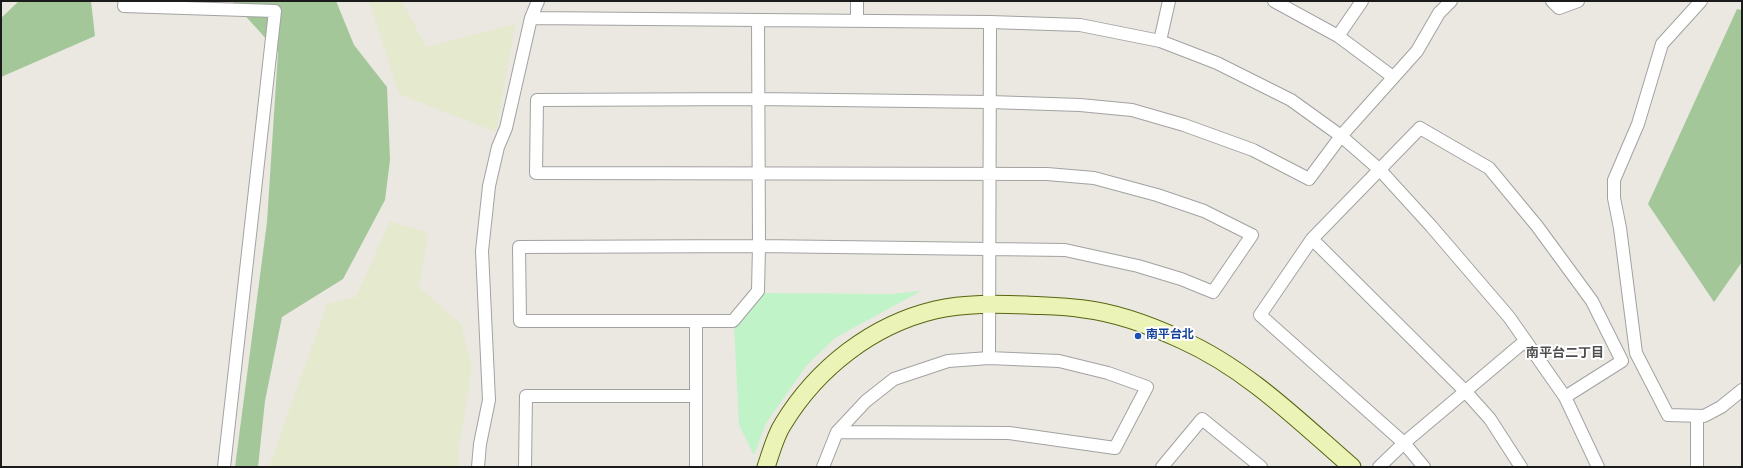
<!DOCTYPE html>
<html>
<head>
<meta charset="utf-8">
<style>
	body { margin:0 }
	#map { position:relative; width:1743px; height:468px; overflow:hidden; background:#ebe8e1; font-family:Overpass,sans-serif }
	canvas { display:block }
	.frame { position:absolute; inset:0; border:2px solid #1b1b1b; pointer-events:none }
</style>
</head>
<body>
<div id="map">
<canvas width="1743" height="468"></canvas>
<div class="frame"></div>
</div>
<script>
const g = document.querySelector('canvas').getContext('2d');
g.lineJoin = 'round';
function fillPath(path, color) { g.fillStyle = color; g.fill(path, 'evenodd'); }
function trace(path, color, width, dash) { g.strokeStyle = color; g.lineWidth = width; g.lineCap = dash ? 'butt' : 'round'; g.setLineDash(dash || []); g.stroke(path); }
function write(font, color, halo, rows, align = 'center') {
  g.font = font + ' Overpass,"Noto Sans JP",sans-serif'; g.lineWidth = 4; g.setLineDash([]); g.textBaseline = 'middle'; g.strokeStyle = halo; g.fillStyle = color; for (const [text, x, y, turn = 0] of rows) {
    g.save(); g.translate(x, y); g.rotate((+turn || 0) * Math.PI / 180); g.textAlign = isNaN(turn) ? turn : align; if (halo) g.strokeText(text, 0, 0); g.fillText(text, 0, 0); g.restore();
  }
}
fillPath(new Path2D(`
	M 369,1 L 402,1 L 426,47 L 515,24 L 496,132 L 399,94 Z
	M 390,221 L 428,233 L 419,287 L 461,324 L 472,367 L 458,453 L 460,467 L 269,467 L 327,304 L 356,297 Z`), '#e5e9cd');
fillPath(new Path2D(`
	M 19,1 L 91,1 L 95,36 L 1,77 L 1,18 Z
	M 232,1 L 336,1 L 354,45 L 387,87 L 390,160 L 385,200 L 343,279 L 282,317 L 265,401 L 258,467 L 235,467 L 267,222 L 278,52 Z
	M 1737,9 L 1742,10 L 1742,262 L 1714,302 L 1648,204 Z`), '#a3c799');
fillPath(new Path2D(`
	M 921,291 L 835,338 L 807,365 L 766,423 L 754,455 L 739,425 L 734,325 L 764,293 L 890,294 Z`), '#c0f3c7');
const street = new Path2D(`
	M 125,1 L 124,6 L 275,11 L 224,467
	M 1274,1 L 1338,36 L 1393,77
	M 1552,1 L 1559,8 L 1578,1
	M 1701,1 L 1662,44 L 1638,124 L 1614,180 L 1614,198 L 1620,228 L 1636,353 L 1668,415 L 1704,416 L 1721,407 L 1742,390
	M 531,18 L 990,22 L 1080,25 L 1160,41 L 1217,63 L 1291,100 L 1341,136 L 1380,170 L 1431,226 L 1509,317 L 1565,397 L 1598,467
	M 758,20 L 759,246 L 758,291 L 733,321 L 520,321 L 519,247 L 759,246 L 1065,250 L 1138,266 L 1181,279 L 1213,292 L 1252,235 L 1204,211 L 1157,195 L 1094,178 L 1047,174 L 536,173 L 537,100 L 758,99 L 990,102 L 1080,105 L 1132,110 L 1184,125 L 1253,150 L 1309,179 L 1341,136 L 1417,51 L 1439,13 L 1451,1
	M 857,21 L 857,1
	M 1338,36 L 1362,1
	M 1160,41 L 1169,1
	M 1312,239 L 1465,391 L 1490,419 L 1521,467
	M 696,321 L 696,467
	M 989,358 L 1059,361 L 1108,373 L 1147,387 L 1115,448 L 1009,433 L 837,432 L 866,401 L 894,379 L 948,361 Z
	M 989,358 L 990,22
	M 1697,416 L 1697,467
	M 478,467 L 480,444 L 489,400 L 482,251 L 489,186 L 498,147 L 506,128 L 531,18 L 538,1
	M 525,467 L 526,396 L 696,396
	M 823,467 L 837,432
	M 1162,467 L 1202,419 L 1261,467
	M 1379,467 L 1404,443 L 1525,341
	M 1424,467 L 1404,443 L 1260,315 L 1312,239 L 1420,128 L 1489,168 L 1537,226 L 1592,301 L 1622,361 L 1565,397`);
const secondary = new Path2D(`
	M 766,467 C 771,453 775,436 783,424 C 817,368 872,325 935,310 C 966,303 996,304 1027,305 C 1046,306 1065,306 1084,309 C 1117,313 1152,326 1182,340 C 1247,369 1299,421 1352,467`);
trace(street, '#a2a2a2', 14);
trace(secondary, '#56650e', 19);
trace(street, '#fff', 12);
trace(secondary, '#ecf3b7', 17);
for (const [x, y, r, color] of [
	[1138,336,4,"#1a4fb4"]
]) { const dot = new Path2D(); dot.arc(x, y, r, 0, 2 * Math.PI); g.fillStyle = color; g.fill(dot); trace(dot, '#fff', 1.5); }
write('bold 12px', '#164399', '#fff', [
	["南平台北",1146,336]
], 'left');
write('bold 13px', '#4e4e4e', '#fff', [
	["南平台二丁目",1565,354]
]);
</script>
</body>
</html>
